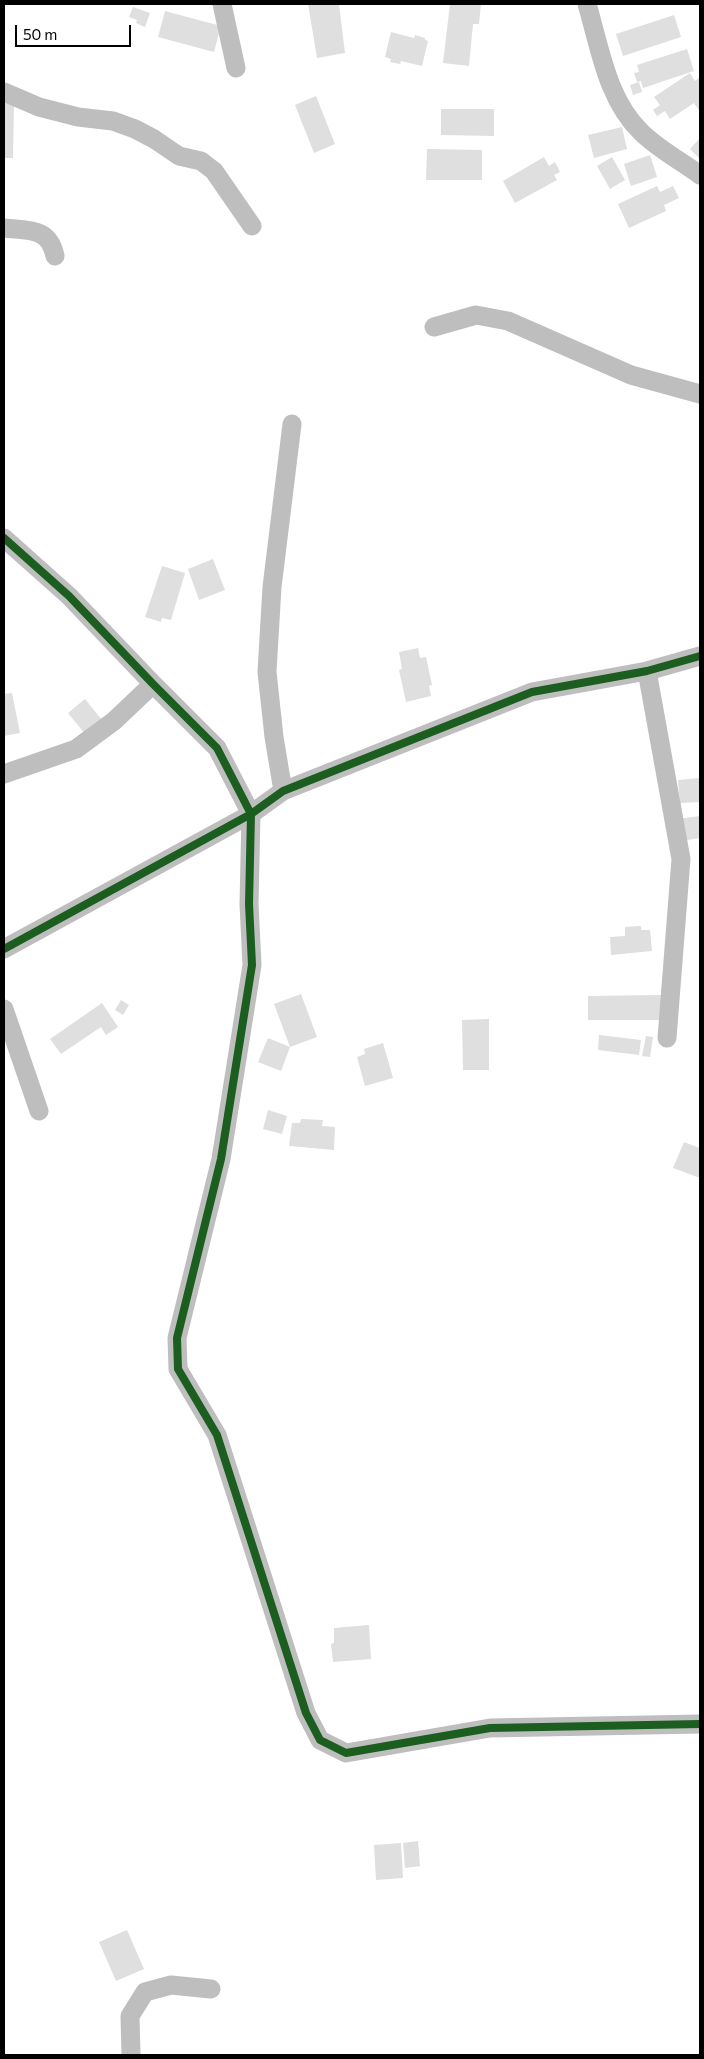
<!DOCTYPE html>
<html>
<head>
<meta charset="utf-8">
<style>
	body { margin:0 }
	#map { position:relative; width:704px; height:2059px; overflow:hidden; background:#fff; font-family:Commissioner,sans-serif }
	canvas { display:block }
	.frame { position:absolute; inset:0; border:5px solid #000; pointer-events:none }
	.scale { position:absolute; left:15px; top:25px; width:116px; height:22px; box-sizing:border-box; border:2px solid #000; border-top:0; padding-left:6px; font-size:15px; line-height:18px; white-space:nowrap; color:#000; -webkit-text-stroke:4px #fff; paint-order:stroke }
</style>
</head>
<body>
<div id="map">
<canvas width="704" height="2059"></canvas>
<div class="frame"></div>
<div class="scale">50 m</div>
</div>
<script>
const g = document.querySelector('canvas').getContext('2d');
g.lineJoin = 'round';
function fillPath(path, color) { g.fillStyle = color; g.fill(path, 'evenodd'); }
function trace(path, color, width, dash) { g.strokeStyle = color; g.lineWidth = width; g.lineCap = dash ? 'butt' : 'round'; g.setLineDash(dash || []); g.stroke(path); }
fillPath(new Path2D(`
	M 308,4 L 339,4 L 345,53 L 317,58 Z
	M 450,4 L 481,4 L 479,24 L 473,24 L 469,66 L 443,63 Z
	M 133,7 L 150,13 L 145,27 L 136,23 L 137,20 L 129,17 Z
	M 165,11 L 221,26 L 214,52 L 158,37 Z
	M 674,15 L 681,37 L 623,56 L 616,34 Z
	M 391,32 L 414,38 L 415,35 L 425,38 L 425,40 L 428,41 L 422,66 L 401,61 L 400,64 L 390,62 L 391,59 L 385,57 Z
	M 687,49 L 694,71 L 643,88 L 641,81 L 637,82 L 634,73 L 639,72 L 637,65 Z
	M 690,73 L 695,81 L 700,77 L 700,112 L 694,103 L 670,119 L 665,111 L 657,116 L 653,110 L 660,105 L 654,97 Z
	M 639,82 L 642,92 L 633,95 L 630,85 Z
	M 316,96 L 335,144 L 314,153 L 295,105 Z
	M 4,103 L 14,104 L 13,158 L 4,158 Z
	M 441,109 L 494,109 L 494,136 L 441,135 Z
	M 622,127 L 627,149 L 594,158 L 588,135 Z
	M 700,138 L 700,159 L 690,149 Z
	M 427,149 L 482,150 L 482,180 L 426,180 Z
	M 650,155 L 657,177 L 631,186 L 624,164 Z
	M 544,157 L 549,166 L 555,162 L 560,172 L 554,175 L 557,180 L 515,203 L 503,181 Z
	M 612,157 L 625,180 L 610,189 L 597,166 Z
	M 657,186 L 660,192 L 673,186 L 679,198 L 664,205 L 666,211 L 629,228 L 618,204 Z
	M 213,559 L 225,590 L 199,600 L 188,569 Z
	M 162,566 L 185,573 L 171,620 L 162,618 L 161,622 L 145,617 Z
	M 418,648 L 420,658 L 426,657 L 432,685 L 429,686 L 431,696 L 406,702 L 399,670 L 402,669 L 399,652 Z
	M 12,693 L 20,733 L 4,736 L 4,694 Z
	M 85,699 L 106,725 L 89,739 L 68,713 Z
	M 700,778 L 700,802 L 680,803 L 678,780 Z
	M 700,816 L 700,838 L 681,841 L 677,819 Z
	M 641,926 L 641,930 L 650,930 L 652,951 L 611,955 L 610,937 L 625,936 L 625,927 Z
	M 301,994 L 317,1037 L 290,1047 L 281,1071 L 258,1062 L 268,1038 L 290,1047 L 274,1004 Z
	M 661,995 L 661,1020 L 588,1020 L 588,996 Z
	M 121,1000 L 129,1005 L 123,1015 L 115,1010 Z
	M 102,1003 L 118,1027 L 106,1035 L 101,1027 L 61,1054 L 50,1039 Z
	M 489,1019 L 489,1070 L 463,1070 L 462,1020 Z
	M 599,1035 L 641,1040 L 639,1055 L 598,1050 Z
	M 646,1036 L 653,1037 L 650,1057 L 642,1056 Z
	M 383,1043 L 393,1078 L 365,1086 L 357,1057 L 365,1054 L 364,1049 Z
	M 268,1110 L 287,1116 L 282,1134 L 263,1129 Z
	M 301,1119 L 323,1120 L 322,1126 L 335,1127 L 334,1150 L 289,1146 L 292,1123 L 300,1123 Z
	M 684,1142 L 700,1148 L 700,1178 L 673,1168 Z
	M 369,1625 L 371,1659 L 333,1662 L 331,1644 L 334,1643 L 334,1628 Z
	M 418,1841 L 420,1866 L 405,1868 L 403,1843 Z
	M 401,1843 L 403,1878 L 376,1880 L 374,1845 Z
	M 127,1930 L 144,1969 L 116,1981 L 99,1942 Z`), '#dfdfdf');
trace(new Path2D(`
	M 222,4 L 236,68
	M 587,4 C 600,48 607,99 641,132 C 658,149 681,161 700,175
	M 4,92 L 39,107 L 78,117 L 113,121 L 135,129 L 154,139 L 179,156 L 201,161 L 214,171 L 252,226
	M 4,228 C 29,231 49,227 55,256
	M 434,327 L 476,315 L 508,321 L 631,375 L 700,394
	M 4,538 L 69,596 L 153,684 L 217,748 L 251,814 L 249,904 L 252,965 L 221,1159 L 177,1338 L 178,1369 L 217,1435 L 306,1713 L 320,1740 L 346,1753 L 490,1728 L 700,1724
	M 647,671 L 681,859 L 667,1038
	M 4,774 L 76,749 L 114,721 L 153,684
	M 283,791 L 274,737 L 267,672 L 272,587 L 292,424
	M 4,949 L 251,814 L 283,791 L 532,692 L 647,671 L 700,656
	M 4,1009 L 39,1111
	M 131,2055 L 130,2016 L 145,1992 L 171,1985 L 211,1989`), '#bebebe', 19);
trace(new Path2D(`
	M 4,538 L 69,596 L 153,684 L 217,748 L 251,814 L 249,904 L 252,965 L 221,1159 L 177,1338 L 178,1369 L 217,1435 L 306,1713 L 320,1740 L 346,1753 L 490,1728 L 700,1724
	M 4,949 L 251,814 L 283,791 L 532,692 L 647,671 L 700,656`), '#1b5e20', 8);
</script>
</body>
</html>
